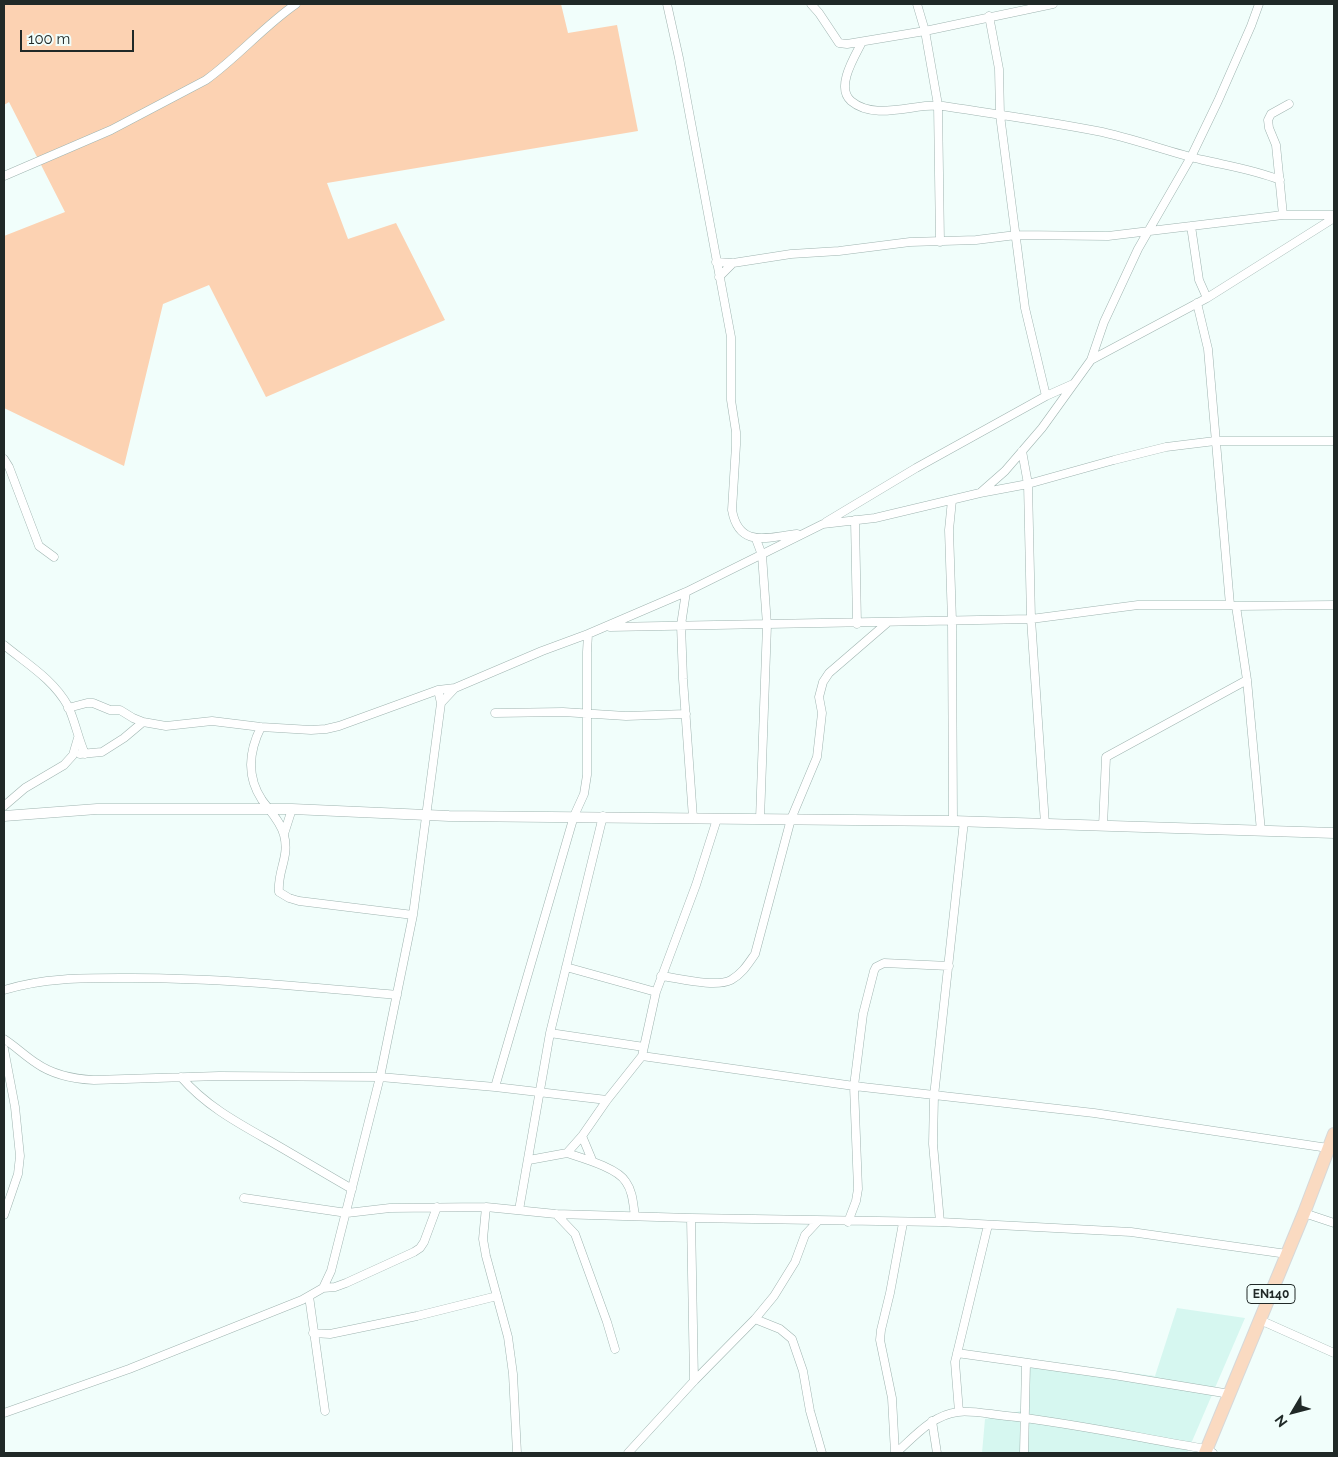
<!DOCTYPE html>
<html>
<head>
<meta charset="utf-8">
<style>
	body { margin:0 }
	#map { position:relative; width:1338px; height:1457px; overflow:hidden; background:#f1fefb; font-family:Raleway,sans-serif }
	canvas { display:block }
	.frame { position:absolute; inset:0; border:5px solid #202927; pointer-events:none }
	.north { position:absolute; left:1268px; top:1387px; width:50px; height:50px; -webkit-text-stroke:4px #f1fefb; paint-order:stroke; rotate:233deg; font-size:14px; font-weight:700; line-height:20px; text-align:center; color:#202927 }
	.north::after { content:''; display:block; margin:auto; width:18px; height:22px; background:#202927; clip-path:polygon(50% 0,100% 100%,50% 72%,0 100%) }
	.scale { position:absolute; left:20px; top:30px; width:114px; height:22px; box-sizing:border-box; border:2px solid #202927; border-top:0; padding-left:6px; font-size:15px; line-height:18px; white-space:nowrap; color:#202927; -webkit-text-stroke:4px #f1fefb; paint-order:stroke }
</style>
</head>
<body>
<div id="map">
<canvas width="1338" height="1457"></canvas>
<div class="frame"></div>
<div class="north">N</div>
<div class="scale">100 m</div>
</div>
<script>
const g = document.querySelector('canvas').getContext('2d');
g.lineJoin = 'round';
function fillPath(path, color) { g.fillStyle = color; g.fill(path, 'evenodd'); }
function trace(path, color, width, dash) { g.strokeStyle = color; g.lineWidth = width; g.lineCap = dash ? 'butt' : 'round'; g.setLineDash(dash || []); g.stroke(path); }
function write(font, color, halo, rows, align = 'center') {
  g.font = font + ' Raleway,sans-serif'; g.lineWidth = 5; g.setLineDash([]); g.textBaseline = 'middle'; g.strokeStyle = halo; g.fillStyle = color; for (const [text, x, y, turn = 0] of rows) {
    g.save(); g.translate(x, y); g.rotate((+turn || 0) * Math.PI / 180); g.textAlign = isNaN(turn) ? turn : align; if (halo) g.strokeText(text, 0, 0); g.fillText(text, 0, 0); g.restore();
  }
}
fillPath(new Path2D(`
	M 1177,1308 L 1245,1318 L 1187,1453 L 982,1453 L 985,1419 L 1021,1411 L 1023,1359 L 1155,1376 Z`), '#d6f7f0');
fillPath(new Path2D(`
	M 4,4 L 561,4 L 568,33 L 617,25 L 638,131 L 327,183 L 348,239 L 396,223 L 445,320 L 266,397 L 209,285 L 163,304 L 124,466 L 4,408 L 4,236 L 65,212 L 9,102 L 4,105 Z`), '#fcd2b2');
const minor = new Path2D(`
	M 667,4 L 679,58 L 731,337 L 731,400 L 736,432 L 736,445 L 732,510 C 739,549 768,537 797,534
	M 811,4 L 819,13 L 839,43 L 847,44 L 925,31 L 1053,4
	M 917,4 L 925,31 L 938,105 L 940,242
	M 989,16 L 999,69 L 1000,115 L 1025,308 L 1046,396
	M 862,42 C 855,56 835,87 851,101 C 876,122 917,102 943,106 C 995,114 1046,121 1097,131 C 1133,138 1168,152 1203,160 C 1229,166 1255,170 1280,180
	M 4,176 L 111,130 L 206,80 C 238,57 264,26 296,4
	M 1283,215 L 1276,145 L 1269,128 L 1268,120 L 1271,114 L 1289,104
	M 1191,226 L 1199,280 L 1207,298
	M 716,262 L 733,263 L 791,254 L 839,251 L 910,242 L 976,240 L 1016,235 L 1108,236 L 1283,215 L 1334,215
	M 719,277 L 733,263
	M 1197,303 L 1208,349 L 1230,605
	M 1091,360 L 1207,298 L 1334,218
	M 1022,451 L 1028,484 L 1031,619 L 1045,824
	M 4,459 L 9,467 L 39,546 L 54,557
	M 980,493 L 1028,484 L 1114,460 L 1166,447 L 1215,441 L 1334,441
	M 952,500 L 949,530 L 952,621 L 953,821
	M 855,520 L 857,624
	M 826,522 L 916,468 L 1046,396 L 1073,384
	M 756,539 L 762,555 L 767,625 L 760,819
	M 686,592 L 681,625 L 683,679 L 693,818
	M 1236,606 L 1247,680 L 1261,831
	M 610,627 L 1031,619 L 1138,605 L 1230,605 L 1236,606 L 1334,605
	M 4,645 C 27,664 53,679 68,706 C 75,721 78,738 85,754
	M 441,703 L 455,688
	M 68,708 L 87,703 L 93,703 L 110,710 L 120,710 L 133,718 L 143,722 L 166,726 L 212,721 L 261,727 L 311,730 L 326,729 L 339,726 L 438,690 L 455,688 L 542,651 L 588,634
	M 495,713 L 563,712 L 626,716 L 686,714
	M 261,727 C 249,751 246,776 262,800 C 270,811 281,822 284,835 C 290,857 277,871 279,892 L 289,898 L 299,901 L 413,915
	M 80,754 L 102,752 L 124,738 L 143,722
	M 4,806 L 25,788 L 64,765 L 73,755 L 78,738
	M 1103,826 L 1106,757 L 1247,680
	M 284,834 L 292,809
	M 566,967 L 656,992
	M 661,976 C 678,978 715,988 731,980 C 742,974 748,964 755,954 L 791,819 L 817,757 L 822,713 L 819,697 L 823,682 L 829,673 L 887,623
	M 4,990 C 45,977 89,978 132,978 C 220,978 309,987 397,995
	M 550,1033 L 644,1047
	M 4,1039 C 15,1046 25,1056 36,1063 C 53,1075 73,1079 94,1080 L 219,1076 L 380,1077 L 495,1087 L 607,1100
	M 4,1049 L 15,1107 L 20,1156 L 18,1174 L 4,1215
	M 642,1056 L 854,1086 L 1094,1113 L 1328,1148
	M 181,1077 C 205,1105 236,1122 268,1140 C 296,1156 324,1173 352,1189
	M 495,1087 L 574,816 L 584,794 L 587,775 L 587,652 L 588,634 L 686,592 L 823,524 L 875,518 L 980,493 L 1005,471 L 1042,428 L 1091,360 L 1104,322 L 1138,249 L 1191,157 L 1218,101 L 1251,26 L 1259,4
	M 582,1136 L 592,1160
	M 567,1153 C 582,1158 618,1168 626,1182 C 633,1192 633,1204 635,1216
	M 529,1160 L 567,1153 L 582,1136 L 607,1100 L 642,1056 L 656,992 L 696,885 L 717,819
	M 244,1198 L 347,1213 L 390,1208 L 486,1207 L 556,1214 L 691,1218 L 940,1222 L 1131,1232 L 1287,1254
	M 486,1207 L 483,1239 L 486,1256 L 508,1337 L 513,1374 L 517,1453
	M 519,1210 L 550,1033 L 603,816
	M 1304,1213 L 1334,1223
	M 556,1214 L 575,1234 L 607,1322 L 615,1349
	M 691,1218 L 694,1381
	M 848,1222 L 856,1201 L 858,1189 L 854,1086 L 863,1014 L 874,971 L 876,967 L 884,963 L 949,966
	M 940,1222 L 933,1144 L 934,1096 L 964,821
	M 323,1288 L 335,1287 L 346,1283 L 414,1252 L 420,1248 L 424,1242 L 437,1207
	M 309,1296 L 325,1411
	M 755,1319 L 780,1329 L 792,1339 L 803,1371 L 810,1411 L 822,1453
	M 1260,1320 L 1334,1353
	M 313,1333 L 330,1334 L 417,1316 L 497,1296
	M 957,1353 L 1114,1375 L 1230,1394
	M 959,1412 L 955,1362 L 988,1225
	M 4,1413 L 129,1369 L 302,1300 L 323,1288 L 331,1271 L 380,1077 L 413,915 L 441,703 L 438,690
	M 932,1421 L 937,1453
	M 628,1453 L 694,1381 L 755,1319 L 774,1296 L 795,1262 L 805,1235 L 818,1221
	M 895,1453 L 892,1398 L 880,1340 L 881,1330 L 890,1293 L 903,1223
	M 896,1453 C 914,1437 932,1415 958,1412 C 972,1410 993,1415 1007,1416 C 1074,1423 1140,1438 1206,1449 L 1213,1453
	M 1024,1453 L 1026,1363`);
const tertiary = new Path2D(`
	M 4,816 L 97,809 L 292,809 L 449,816 L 953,821 L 1334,833`);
const primary = new Path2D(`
	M 1205,1453 L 1304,1213 L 1334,1134`);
trace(minor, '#9fb4b0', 9);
trace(tertiary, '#9fb4b0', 11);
trace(primary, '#d7d8d8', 14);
trace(minor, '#fff', 8);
trace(tertiary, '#fff', 10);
trace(primary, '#fadac1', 12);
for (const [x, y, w] of [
	[1271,1294,48]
]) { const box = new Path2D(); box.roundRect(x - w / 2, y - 9.5, w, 19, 4); g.fillStyle = '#f1fefb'; g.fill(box); trace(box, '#202927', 1); }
write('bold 12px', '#202927', null, [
	["EN140",1271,1294]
]);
</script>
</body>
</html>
